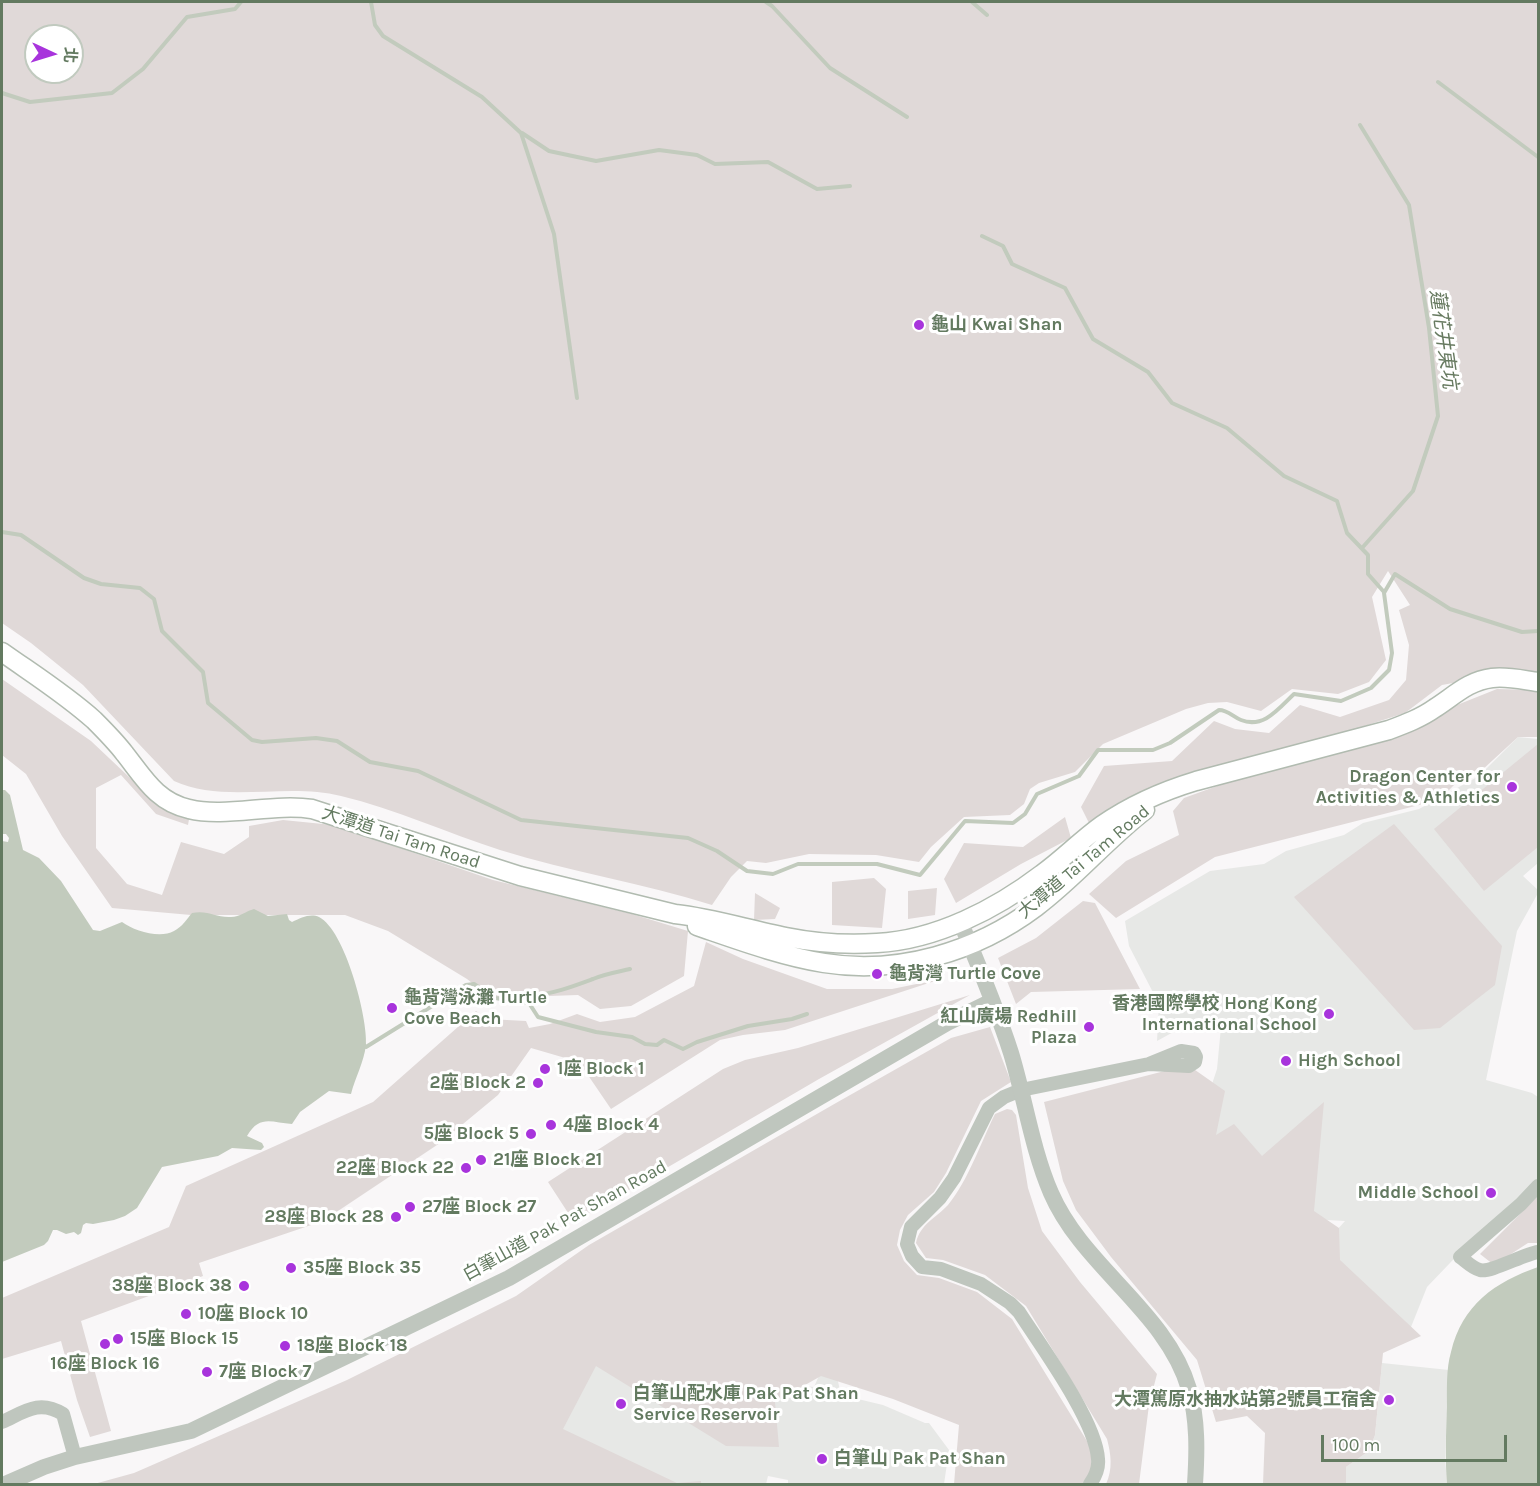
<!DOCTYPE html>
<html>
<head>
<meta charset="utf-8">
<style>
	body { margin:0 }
	#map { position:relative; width:1540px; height:1486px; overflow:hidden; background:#f9f7f8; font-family:Karla,"Noto Sans TC",sans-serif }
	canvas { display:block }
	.frame { position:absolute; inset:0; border:3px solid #637a60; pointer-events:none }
	.north { position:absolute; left:24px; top:24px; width:60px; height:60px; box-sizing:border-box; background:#fff; border:2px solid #c1cabf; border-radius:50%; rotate:94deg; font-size:16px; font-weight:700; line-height:24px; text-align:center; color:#637a60 }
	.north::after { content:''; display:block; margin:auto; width:21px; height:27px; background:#a834dc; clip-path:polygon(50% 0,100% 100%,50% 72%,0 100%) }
	.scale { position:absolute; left:1321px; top:1435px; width:186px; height:27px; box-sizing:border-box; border:3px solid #637a60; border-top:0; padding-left:8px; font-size:18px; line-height:21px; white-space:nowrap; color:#637a60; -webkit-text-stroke:4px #fff; paint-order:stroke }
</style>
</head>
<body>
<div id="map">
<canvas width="1540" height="1486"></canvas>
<div class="frame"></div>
<div class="north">北</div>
<div class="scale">100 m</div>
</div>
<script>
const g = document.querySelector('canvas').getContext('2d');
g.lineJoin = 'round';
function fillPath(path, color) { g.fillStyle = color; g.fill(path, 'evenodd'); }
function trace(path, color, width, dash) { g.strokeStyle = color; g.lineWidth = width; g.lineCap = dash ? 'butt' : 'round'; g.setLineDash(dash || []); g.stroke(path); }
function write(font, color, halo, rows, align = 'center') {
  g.font = font + ' Karla,"Noto Sans TC",sans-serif'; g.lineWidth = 6; g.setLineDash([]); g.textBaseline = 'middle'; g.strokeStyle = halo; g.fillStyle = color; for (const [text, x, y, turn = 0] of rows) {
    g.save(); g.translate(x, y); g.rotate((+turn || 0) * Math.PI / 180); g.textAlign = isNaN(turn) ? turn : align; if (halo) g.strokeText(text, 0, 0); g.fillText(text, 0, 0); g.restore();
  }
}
fillPath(new Path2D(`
	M 1518,737 L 1538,739 L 1538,863 L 1523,876 L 1538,890 L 1538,893 L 1517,931 L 1486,1080 L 1532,1093 L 1538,1097 L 1538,1181 L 1472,1240 L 1427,1287 L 1409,1332 L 1319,1250 L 1345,1221 L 1292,1218 L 1209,1138 L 1204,1108 L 1217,1069 L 1221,1027 L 1188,1024 L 1157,1041 L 1159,1004 L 1129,946 L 1125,921 L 1210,871 L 1264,864 L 1286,851 L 1344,835 L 1363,823 L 1419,809 L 1479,776 Z
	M 601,1346 L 775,1383 L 814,1387 L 821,1371 L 837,1377 L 841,1395 L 883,1405 L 925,1423 L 929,1423 L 949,1450 L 944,1484 L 788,1484 L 788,1480 L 768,1476 L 766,1484 L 567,1484 L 556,1391 Z
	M 1382,1363 L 1449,1370 L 1445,1457 L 1447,1484 L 1346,1484 L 1346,1467 L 1369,1451 L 1375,1435 Z`), '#e7e8e6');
fillPath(new Path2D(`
	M 2,2 L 1538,2 L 1538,672 L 1519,671 L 1442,685 L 1405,713 L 1352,730 L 1225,764 L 1178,781 L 1089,823 L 1081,807 L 1104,766 L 1172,761 L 1214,721 L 1235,729 L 1269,733 L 1300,705 L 1340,717 L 1389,700 L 1406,680 L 1409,645 L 1399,610 L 1410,605 L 1388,571 L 1372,597 L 1386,660 L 1369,682 L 1338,694 L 1292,689 L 1261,711 L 1227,702 L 1208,703 L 1186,709 L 1103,744 L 1075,772 L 1039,783 L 1030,789 L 1024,804 L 1010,815 L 964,817 L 931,847 L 919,862 L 876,855 L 809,854 L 766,863 L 747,861 L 731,877 L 712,905 C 643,883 570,872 500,850 C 447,833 395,809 341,796 C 287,782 223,804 174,781 L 83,685 L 31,643 L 2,623 ZM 36,36 L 72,36 L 72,72 L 36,72 Z
	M 2,679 L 91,741 L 163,809 L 190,814 L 188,825 L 156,814 L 121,775 L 96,788 L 96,848 L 127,884 L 162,895 L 181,842 L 224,854 L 249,837 L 249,826 L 283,820 L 333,825 L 493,880 L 632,914 L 688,931 L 684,976 L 631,1006 L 600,1009 L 578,995 L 491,998 L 467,979 L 388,931 L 345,915 L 191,915 L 112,908 L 62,836 L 26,774 L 2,755 Z
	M 1497,689 L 1538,690 L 1538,737 L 1518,737 L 1481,771 L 1457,782 L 1448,791 L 1437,795 L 1427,803 L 1215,857 L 1116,918 L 1089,894 L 1126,861 L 1179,835 L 1173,811 L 1184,798 L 1231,781 L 1412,730 L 1457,705 Z
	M 1538,744 L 1538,847 L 1484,891 L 1434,829 Z
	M 1065,817 L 1071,838 L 1021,864 L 956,903 L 944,879 L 964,843 L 1023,847 Z
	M 1394,824 L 1502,946 L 1495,985 L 1440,1028 L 1414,1030 L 1294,897 Z
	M 874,878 L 886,889 L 882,928 L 832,925 L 832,882 Z
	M 937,888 L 935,915 L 908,919 L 908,891 Z
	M 755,893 L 780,908 L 775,919 L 754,920 Z
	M 1083,901 L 1095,903 L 1140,989 L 1031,992 L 1016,1004 L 998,958 L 1036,938 Z
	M 706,942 L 743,959 L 827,989 L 892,989 L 941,979 L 785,1030 L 743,1035 L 720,1040 L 611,1109 L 579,1062 L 531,1048 L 498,1095 L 440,1143 L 323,1221 L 199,1263 L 203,1276 L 81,1321 L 111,1431 L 90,1437 L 77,1400 L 61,1341 L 2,1359 L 2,1298 L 169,1227 L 186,1186 L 373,1102 L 476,1011 L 488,1019 L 526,1021 L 529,1028 L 550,1024 L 577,1014 L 600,1022 L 635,1017 L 694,986 Z
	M 970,995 L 819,1079 L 574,1222 L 548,1182 L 723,1069 L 745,1060 L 798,1048 Z
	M 990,1027 L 1011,1082 L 981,1101 L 946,1173 L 934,1192 L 908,1215 L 900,1230 L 897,1245 L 904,1261 L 917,1275 L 939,1278 L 977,1292 L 1012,1319 L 1090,1446 C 1093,1460 1092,1471 1086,1484 L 954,1484 L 959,1425 L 893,1399 L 821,1376 L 775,1402 L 779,1447 L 726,1446 L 596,1366 L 563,1429 L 677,1483 L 701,1481 L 701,1484 L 94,1484 L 134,1473 L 347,1380 L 516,1296 L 589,1245 L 836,1103 L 951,1038 Z
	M 1188,1065 L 1225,1091 L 1216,1135 L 1234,1124 L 1262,1156 L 1324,1102 L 1314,1211 L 1339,1228 L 1340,1260 L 1421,1336 L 1383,1353 L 1375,1435 L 1369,1451 L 1346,1467 L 1346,1484 L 1263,1484 L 1265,1433 L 1247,1416 L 1216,1422 L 1197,1360 L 1111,1257 L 1076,1210 L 1063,1181 L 1044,1102 Z
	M 1007,1109 L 1012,1110 L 1016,1115 L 1028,1188 L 1042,1231 L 1080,1282 L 1157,1374 L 1149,1405 L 1139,1484 L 1106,1484 C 1113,1469 1111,1454 1107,1439 L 1026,1306 L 985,1275 L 943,1260 L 926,1258 L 916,1243 C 920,1224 936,1218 948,1205 C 968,1181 981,1142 995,1114 Z
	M 1538,1196 L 1538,1243 L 1528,1243 L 1494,1265 L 1480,1254 Z`), '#e0d9d8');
fillPath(new Path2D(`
	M 2,790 L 5,790 L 10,795 L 23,850 L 39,858 L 61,881 L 93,930 L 100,931 L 122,922 C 134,931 160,939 174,931 C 182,927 187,919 192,913 C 209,910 216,918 231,917 C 240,917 246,911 254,909 L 268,916 L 287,914 L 289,920 L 292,922 C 301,918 310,913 319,917 C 345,930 368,1018 366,1045 C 364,1062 355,1078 351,1094 L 329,1091 L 300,1112 L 292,1124 C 272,1123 260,1114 247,1136 L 262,1143 L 264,1147 L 261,1150 L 232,1148 L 218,1156 L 162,1167 L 137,1208 L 125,1216 L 114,1220 L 93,1224 L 86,1223 L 83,1225 L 81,1233 L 78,1235 L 74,1232 L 66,1234 L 57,1230 L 53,1230 L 48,1241 L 44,1245 L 2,1262 L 2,841 L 8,842 L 9,838 L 6,834 L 2,834 Z
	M 1538,1267 L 1538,1484 L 1447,1484 C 1445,1458 1446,1433 1447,1407 C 1447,1389 1446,1369 1451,1352 C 1462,1305 1495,1282 1538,1267 Z`), '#c2cbbd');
trace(new Path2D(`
	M 371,2 L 375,25 L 383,36 L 482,97 L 521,133 L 554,234 L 577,398
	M 766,2 L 772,6 L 830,68 L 907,117
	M 972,2 L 987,15
	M 1438,82 L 1538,157
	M 2,93 L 30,102 L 112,93 L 143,69 L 187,17 L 235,9 L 241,2
	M 1360,125 L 1409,205 L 1429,328 L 1438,416 L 1413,491 L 1362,548
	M 522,133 L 549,151 L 596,161 L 659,150 L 697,155 L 715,164 L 768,162 L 817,189 L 850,186
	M 982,236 L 1003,246 L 1012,264 L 1065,288 L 1093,339 L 1148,372 L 1172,403 L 1227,428 L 1284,476 L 1337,501 L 1347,533 L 1368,555 L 1368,574 L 1384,592
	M 2,532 L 21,535 L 84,578 L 101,584 L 140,588 L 154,599 L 162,631 L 203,672 L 208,703 L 252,740 L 262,742 L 316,738 L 337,741 L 370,762 L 418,771 L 521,820 L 688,838 L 717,851 L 747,871 L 773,874 L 798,864 L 877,864 L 920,875 L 965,821 L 1013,823 L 1025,814 L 1037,794 L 1079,776 L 1098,750 L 1153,750 L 1170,743 L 1219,710 C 1228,710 1233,717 1241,720 C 1264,729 1279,708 1294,694 L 1341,701 L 1371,688 L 1389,670 L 1392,653 L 1384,593 L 1395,574 L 1450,609 L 1522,632 L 1538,631
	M 516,1000 C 522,999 528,995 534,995 C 553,994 574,986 593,979 C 604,974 617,972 630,969
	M 366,1047 L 466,985 L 474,984 L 495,998 L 529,1003 L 538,1017 L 596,1032 L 632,1037 L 645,1044 L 657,1045 L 664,1040 L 683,1049 L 697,1042 L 748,1026 L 792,1019 L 807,1014`), '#c2cbbd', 4);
const secondary = new Path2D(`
	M 2,652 C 33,674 65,694 94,720 C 105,731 116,742 125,754 C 144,778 157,802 189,809 C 225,818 273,803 312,809 L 520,876 L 675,914 C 713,918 749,930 786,937 C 816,943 847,945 877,943 C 936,940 996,909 1042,874 C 1063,859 1081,840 1102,825 C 1131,805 1163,791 1196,781 L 1389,730 C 1405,724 1421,718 1435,708 C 1454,696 1468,681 1492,678 C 1507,676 1523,680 1538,682
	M 697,926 C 738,940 781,956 824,963 C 898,975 976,952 1036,907 C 1075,878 1106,840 1145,810`);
trace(secondary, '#b1bbb0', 21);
trace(new Path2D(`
	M 1538,1186 L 1521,1204 L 1460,1257 C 1466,1261 1472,1268 1480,1270 C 1490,1273 1524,1254 1538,1252
	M 2,1422 C 24,1412 39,1399 63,1414 L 75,1457
	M 1090,1484 C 1095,1477 1099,1468 1098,1459 C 1096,1421 1041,1346 1019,1312 L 1010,1303 L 981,1284 L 941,1269 L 922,1267 L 912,1256 L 907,1244 L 911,1227 L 940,1198 L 954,1178 L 989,1108 L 1004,1097 L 1021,1090 L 1149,1064 L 1181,1051 L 1194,1053 L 1196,1057 L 1195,1062 L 1189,1066 L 1149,1064`), '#bfc6be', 14);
trace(new Path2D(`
	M 960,921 C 978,964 997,1009 1011,1053 C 1025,1099 1032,1149 1051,1193 C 1083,1267 1167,1312 1189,1389 C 1198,1420 1197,1453 1195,1484
	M 5,1484 L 44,1467 L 75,1457 L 191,1431 L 509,1278 L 947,1023 L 992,1001`), '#bfc6be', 16);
trace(secondary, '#fff', 18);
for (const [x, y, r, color] of [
	[919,325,6,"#a834dc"],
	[1512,787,6,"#a834dc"],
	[877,974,6,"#a834dc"],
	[392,1008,6,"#a834dc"],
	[1329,1014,6,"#a834dc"],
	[1089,1027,6,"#a834dc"],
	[1286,1061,6,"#a834dc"],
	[545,1069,6,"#a834dc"],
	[538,1083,6,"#a834dc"],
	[551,1125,6,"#a834dc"],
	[531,1134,6,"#a834dc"],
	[481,1160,6,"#a834dc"],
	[466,1168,6,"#a834dc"],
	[1491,1193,6,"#a834dc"],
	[410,1207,6,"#a834dc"],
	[396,1217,6,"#a834dc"],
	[291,1268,6,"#a834dc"],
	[244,1286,6,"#a834dc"],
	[186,1314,6,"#a834dc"],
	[118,1339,6,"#a834dc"],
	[105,1344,6,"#a834dc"],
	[285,1346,6,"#a834dc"],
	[207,1372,6,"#a834dc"],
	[1389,1400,6,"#a834dc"],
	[621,1404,6,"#a834dc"],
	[822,1459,6,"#a834dc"]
]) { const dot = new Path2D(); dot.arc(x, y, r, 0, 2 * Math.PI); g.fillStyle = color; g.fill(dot); trace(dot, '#fff', 2); }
write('bold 18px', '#637a60', '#fff', [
	["龜山 Kwai Shan",931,325],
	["Dragon Center for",1500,777,"right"],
	["Activities & Athletics",1500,798,"right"],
	["龜背灣 Turtle Cove",889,974],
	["龜背灣泳灘 Turtle",404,998],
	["Cove Beach",404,1019],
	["香港國際學校 Hong Kong",1317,1004,"right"],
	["International School",1317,1025,"right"],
	["紅山廣場 Redhill",1077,1017,"right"],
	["Plaza",1077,1038,"right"],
	["High School",1298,1061],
	["1座 Block 1",557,1069],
	["2座 Block 2",526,1083,"right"],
	["4座 Block 4",563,1125],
	["5座 Block 5",519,1134,"right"],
	["21座 Block 21",493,1160],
	["22座 Block 22",454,1168,"right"],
	["Middle School",1479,1193,"right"],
	["27座 Block 27",422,1207],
	["28座 Block 28",384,1217,"right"],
	["35座 Block 35",303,1268],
	["38座 Block 38",232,1286,"right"],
	["10座 Block 10",198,1314],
	["15座 Block 15",130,1339],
	["18座 Block 18",297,1346],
	["16座 Block 16",105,1364,"center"],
	["7座 Block 7",219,1372],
	["白筆山配水庫 Pak Pat Shan",633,1394],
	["Service Reservoir",633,1415],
	["大潭篤原水抽水站第2號員工宿舍",1377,1400,"right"],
	["白筆山 Pak Pat Shan",834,1459]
], 'left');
write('18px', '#637a60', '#fff', [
	["大潭道 Tai Tam Road",401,838,18],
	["大潭道 Tai Tam Road",1084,862,-40],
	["白筆山道 Pak Pat Shan Road",565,1221,-29]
]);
write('italic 20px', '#677a60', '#fff', [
	["蓮花井東坑",1443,339,82]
]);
</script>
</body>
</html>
